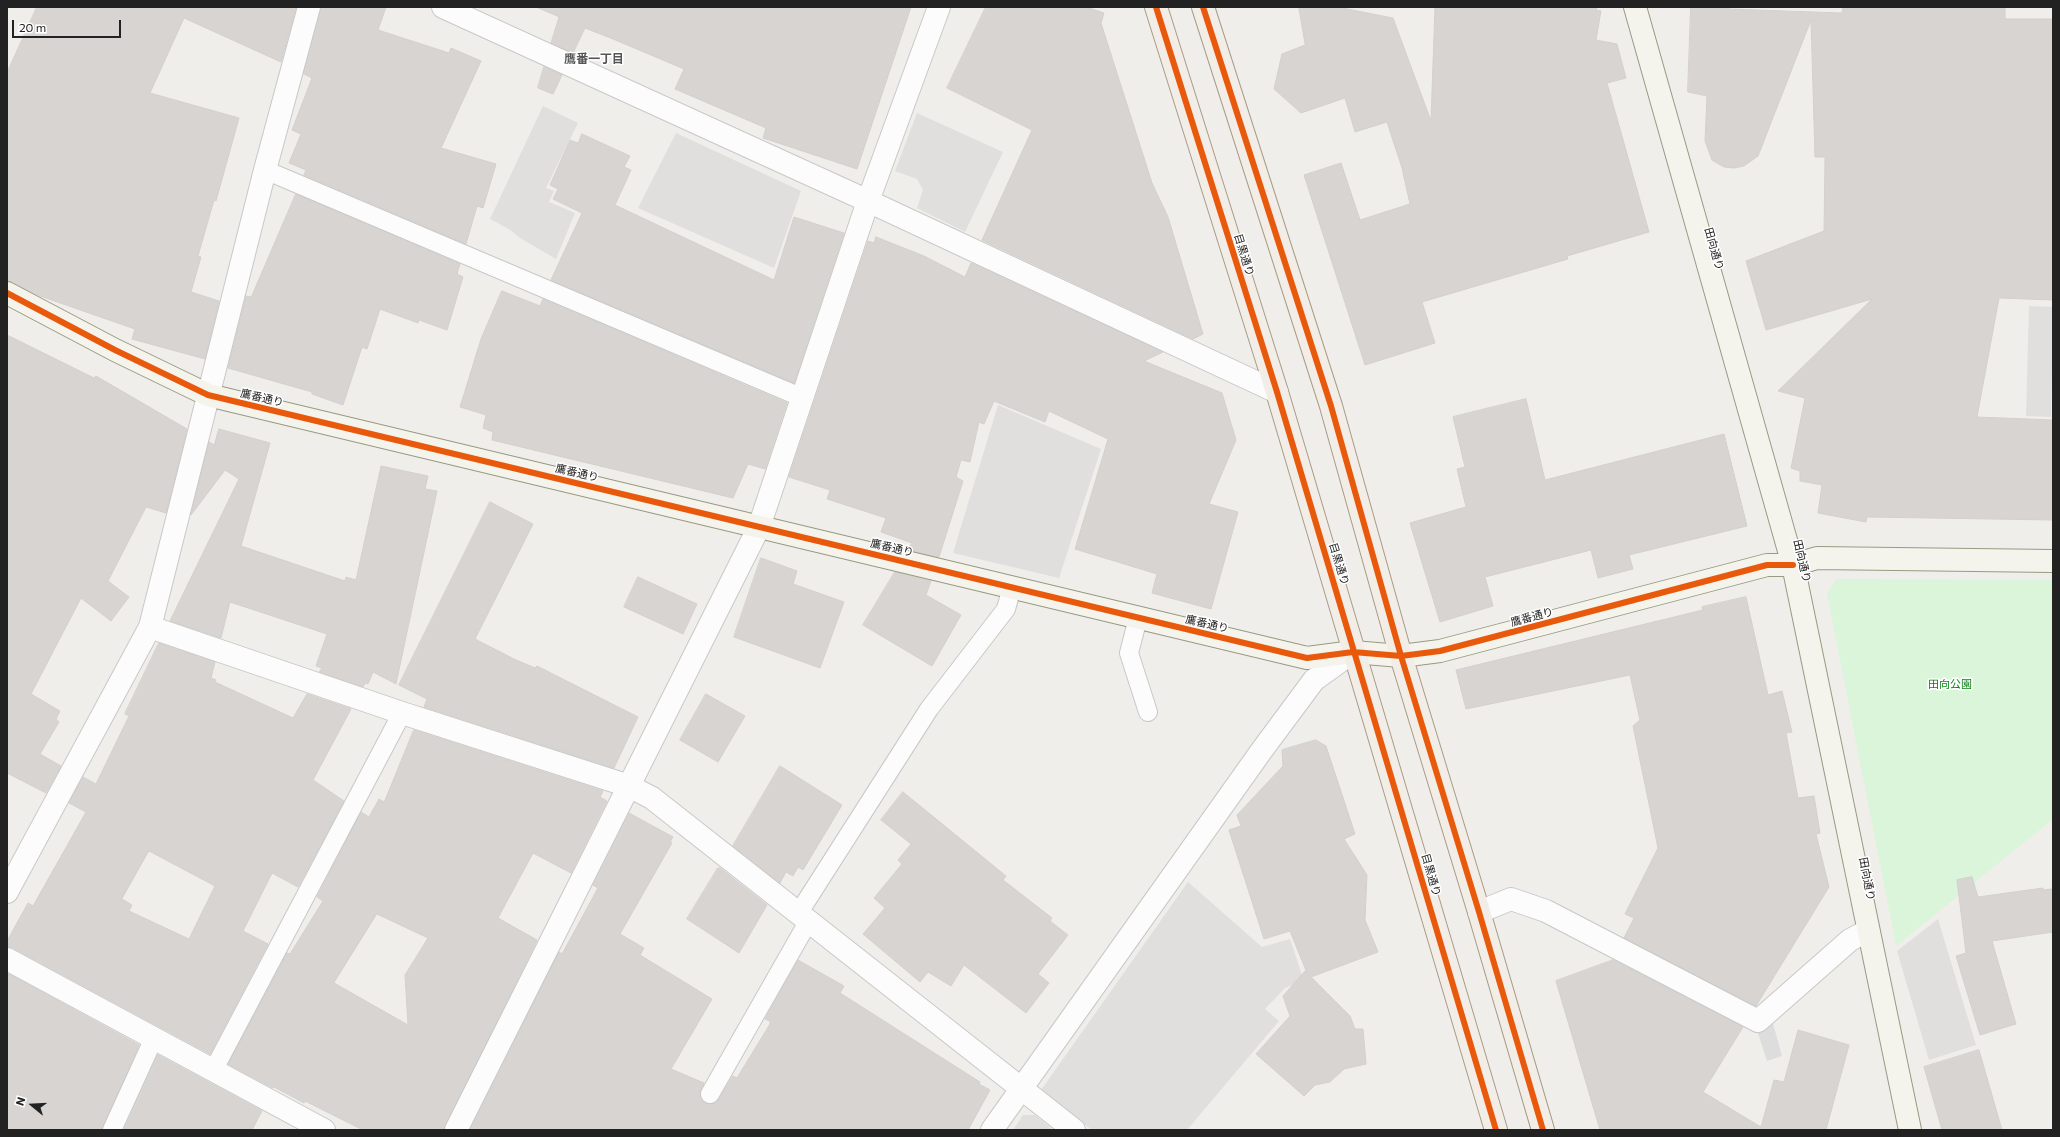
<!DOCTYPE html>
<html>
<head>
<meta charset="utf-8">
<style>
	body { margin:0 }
	#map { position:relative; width:2060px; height:1137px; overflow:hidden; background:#f0eeeb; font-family:Commissioner,sans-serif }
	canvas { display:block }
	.frame { position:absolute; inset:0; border:8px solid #222; pointer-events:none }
	.north { position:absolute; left:12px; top:1085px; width:40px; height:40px; -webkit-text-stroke:3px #fff; paint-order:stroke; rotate:288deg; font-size:11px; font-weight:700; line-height:16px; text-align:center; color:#222 }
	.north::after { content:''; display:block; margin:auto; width:14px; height:18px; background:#222; clip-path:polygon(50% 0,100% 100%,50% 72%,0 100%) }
	.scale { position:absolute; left:12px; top:20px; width:109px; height:18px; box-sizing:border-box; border:2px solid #222; border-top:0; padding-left:5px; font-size:12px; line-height:14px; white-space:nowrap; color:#222; -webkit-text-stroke:3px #fff; paint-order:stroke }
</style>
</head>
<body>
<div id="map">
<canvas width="2060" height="1137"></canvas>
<div class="frame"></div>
<div class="north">N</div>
<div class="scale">20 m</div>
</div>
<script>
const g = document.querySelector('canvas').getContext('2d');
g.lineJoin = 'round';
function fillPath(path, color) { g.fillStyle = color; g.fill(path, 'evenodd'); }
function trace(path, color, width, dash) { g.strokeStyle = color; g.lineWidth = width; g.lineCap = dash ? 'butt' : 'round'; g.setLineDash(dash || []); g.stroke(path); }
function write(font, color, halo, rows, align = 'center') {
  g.font = font + ' Commissioner,"Noto Sans JP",sans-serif'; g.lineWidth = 3; g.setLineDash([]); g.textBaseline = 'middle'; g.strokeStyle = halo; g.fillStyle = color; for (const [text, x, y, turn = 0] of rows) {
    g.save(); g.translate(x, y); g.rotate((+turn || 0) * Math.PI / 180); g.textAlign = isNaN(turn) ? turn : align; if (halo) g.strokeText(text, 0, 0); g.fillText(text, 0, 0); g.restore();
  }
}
fillPath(new Path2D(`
	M 1836,579 L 2053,580 L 2053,819 L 1896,946 L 1827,594 Z`), '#daf5da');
fillPath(new Path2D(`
	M 543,106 L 578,123 L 546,188 L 554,191 L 549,202 L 575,213 L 556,259 L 520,238 L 509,229 L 490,219 Z
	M 917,113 L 1003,152 L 965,232 L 917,208 L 923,190 L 917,179 L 895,171 Z
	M 676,133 L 801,191 L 774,268 L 638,208 Z
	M 2029,306 L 2053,307 L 2051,417 L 2026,416 Z
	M 998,405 L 1101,449 L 1059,578 L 953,553 Z
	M 1188,882 L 1262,947 L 1290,939 L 1304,981 L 1285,988 L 1265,1009 L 1279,1021 L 1187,1130 L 1092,1130 L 1041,1090 Z
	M 1938,919 L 1976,1045 L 1929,1060 L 1897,951 Z
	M 1023,1115 L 1035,1115 L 1053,1130 L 1013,1130 Z`), '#e0dfde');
fillPath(new Path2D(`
	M 1767,1002 L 1782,1056 L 1767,1061 L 1751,1012 Z`), '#dedddd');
const building = new Path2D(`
	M 37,7 L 296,7 L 281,62 L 184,18 L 150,93 L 239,118 L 216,201 L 214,200 L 198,256 L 201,257 L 191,292 L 219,301 L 205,359 L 132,339 L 135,329 L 40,296 L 7,281 L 7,73 Z
	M 321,7 L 386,7 L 378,30 L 449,53 L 451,48 L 481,61 L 441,148 L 496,164 L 483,208 L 477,206 L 466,244 L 304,175 L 306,170 L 289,163 L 301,134 L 292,130 L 312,78 L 304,74 Z
	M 536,7 L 911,7 L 857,169 L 763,138 L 766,128 L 675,89 L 684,69 L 613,39 L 585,28 L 573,53 L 551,43 L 559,17 Z
	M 986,7 L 1086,7 L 1104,13 L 1101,23 L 1152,183 L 1168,217 L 1203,334 L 1193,339 L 982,240 L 1032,130 L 947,88 Z
	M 1299,7 L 1337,7 L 1393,18 L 1431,121 L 1435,7 L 1597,7 L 1596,10 L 1601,11 L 1596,40 L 1617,44 L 1626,78 L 1607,83 L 1649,232 L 1567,256 L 1568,259 L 1422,302 L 1435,343 L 1365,365 L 1304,175 L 1341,163 L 1360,220 L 1410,204 L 1402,168 L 1387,122 L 1355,132 L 1345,98 L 1301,113 L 1274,89 L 1282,54 L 1305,45 Z
	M 1691,7 L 1729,7 L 1729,9 L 1842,13 L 1843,7 L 2005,7 L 2005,19 L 2053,19 L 2053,300 L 1999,298 L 1977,417 L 2053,420 L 2053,520 L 1867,517 L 1866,522 L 1818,513 L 1822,485 L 1800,481 L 1800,471 L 1791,468 L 1805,398 L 1778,391 L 1872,299 L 1766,330 L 1746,261 L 1824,231 L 1825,157 L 1815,157 L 1811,20 L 1758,156 L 1744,166 L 1734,168 L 1724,167 L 1712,160 L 1705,141 L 1707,96 L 1688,92 Z
	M 544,67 L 562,75 L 553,94 L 538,88 Z
	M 582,134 L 630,156 L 624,167 L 631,170 L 615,205 L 774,280 L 794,217 L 844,233 L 794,383 L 551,280 L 582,213 L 553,199 L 558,189 L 550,185 L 570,140 L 578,143 Z
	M 296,194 L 460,264 L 457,274 L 463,277 L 447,330 L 419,320 L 418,323 L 380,309 L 367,349 L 362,347 L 343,405 L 312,394 L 312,392 L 228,368 L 246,296 L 251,297 Z
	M 876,237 L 924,256 L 965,277 L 971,263 L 1163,352 L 1144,361 L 1222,393 L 1236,440 L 1209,504 L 1238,512 L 1211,609 L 1152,593 L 1157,574 L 1075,549 L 1108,439 L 1049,411 L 1045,422 L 994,401 L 984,424 L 979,422 L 970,462 L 961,460 L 956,477 L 963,481 L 939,557 L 908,550 L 912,543 L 881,532 L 886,518 L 827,499 L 830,490 L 789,477 L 868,241 L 874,243 Z
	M 502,291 L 540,306 L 543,299 L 787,403 L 765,469 L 748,464 L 733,498 L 492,440 L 493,432 L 483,428 L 486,415 L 460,407 L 481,339 Z
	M 7,335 L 94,378 L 96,376 L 187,429 L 166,513 L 146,507 L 108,581 L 129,597 L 111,621 L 81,598 L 31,694 L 60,711 L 56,719 L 59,722 L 40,754 L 61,766 L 46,793 L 7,773 Z
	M 1526,399 L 1545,480 L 1724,434 L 1747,526 L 1629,555 L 1633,569 L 1598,578 L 1591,550 L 1485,577 L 1493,606 L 1440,622 L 1410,523 L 1466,507 L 1457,469 L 1465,467 L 1453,417 Z
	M 219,429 L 270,443 L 241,546 L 345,581 L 346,577 L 356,580 L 381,466 L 428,476 L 425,489 L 437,491 L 396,684 L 373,672 L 368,684 L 365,683 L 363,687 L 319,672 L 322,668 L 316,666 L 327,634 L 230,602 L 221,638 L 170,621 L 239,479 L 225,470 L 191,515 L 209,442 L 214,445 Z
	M 490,502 L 533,524 L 475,639 L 514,659 L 535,668 L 537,666 L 638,717 L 614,768 L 424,707 L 427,699 L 399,685 Z
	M 761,558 L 797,571 L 793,584 L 844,602 L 820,668 L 734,637 Z
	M 895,572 L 931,581 L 926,595 L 961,615 L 932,666 L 863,625 Z
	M 638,577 L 697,604 L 683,634 L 624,607 Z
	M 1746,597 L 1768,695 L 1782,691 L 1792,732 L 1786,733 L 1798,798 L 1814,796 L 1820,833 L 1816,834 L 1829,887 L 1756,1006 L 1624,938 L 1634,918 L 1625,914 L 1658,848 L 1633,726 L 1640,720 L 1630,675 L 1466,709 L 1456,670 L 1703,610 L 1702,607 Z
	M 159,643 L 215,662 L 211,678 L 216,680 L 215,682 L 293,718 L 307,694 L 351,709 L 313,780 L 344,801 L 298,887 L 272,873 L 243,931 L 268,944 L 210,1054 L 13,948 L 7,947 L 7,941 L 28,903 L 33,906 L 86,812 L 69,803 L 83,777 L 96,784 L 129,716 L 125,714 ZM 149,851 L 215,886 L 189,939 L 129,911 L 132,905 L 122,899 Z
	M 706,694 L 745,716 L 718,762 L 680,740 Z
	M 414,730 L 603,791 L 600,797 L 607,801 L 571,873 L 533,853 L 498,918 L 537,940 L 444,1130 L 363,1130 L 305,1101 L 304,1103 L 274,1087 L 273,1088 L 228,1064 L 287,953 L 290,954 L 323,901 L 317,897 L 361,812 L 369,817 L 379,799 L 384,802 ZM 377,914 L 428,938 L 405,975 L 408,1025 L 334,983 Z
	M 1316,740 L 1326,746 L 1355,834 L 1344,839 L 1367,875 L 1365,920 L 1378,952 L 1311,977 L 1350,1016 L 1355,1029 L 1363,1029 L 1366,1064 L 1344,1069 L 1330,1082 L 1315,1085 L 1304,1096 L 1256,1054 L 1290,1016 L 1283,996 L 1305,971 L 1307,973 L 1290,931 L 1264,939 L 1229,830 L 1241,826 L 1237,815 L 1283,766 L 1282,750 Z
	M 780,766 L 842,805 L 803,870 L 798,867 L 793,876 L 786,872 L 780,883 L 733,846 Z
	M 903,792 L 1006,876 L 1003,880 L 1052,918 L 1050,921 L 1068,935 L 1038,974 L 1049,983 L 1026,1013 L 964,965 L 951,986 L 928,972 L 920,982 L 863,934 L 885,908 L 874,898 L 902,864 L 898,860 L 911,844 L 881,820 Z
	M 629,813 L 673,837 L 670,842 L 672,843 L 620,934 L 644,948 L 640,955 L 712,999 L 671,1069 L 704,1083 L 700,1094 L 704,1103 L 710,1104 L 716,1103 L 733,1076 L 737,1078 L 770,1024 L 770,1021 L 765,1019 L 798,960 L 844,986 L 840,993 L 980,1082 L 979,1084 L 990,1090 L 968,1130 L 470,1130 L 559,952 L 562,954 L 598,888 L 593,885 Z
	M 718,868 L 720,868 L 767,905 L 739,953 L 687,919 Z
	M 1972,877 L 1978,897 L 2043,888 L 2043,890 L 2053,889 L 2053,932 L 1992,941 L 2016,1024 L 1980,1035 L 1956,956 L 1966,953 L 1957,880 Z
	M 1613,960 L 1743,1027 L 1703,1092 L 1761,1127 L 1774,1080 L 1784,1082 L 1798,1030 L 1849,1045 L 1826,1130 L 1600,1130 L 1556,981 Z
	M 7,973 L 139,1045 L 102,1130 L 7,1130 Z
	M 1979,1050 L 2002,1130 L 1942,1130 L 1924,1067 Z
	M 158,1055 L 262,1111 L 252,1130 L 124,1130 Z`);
fillPath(building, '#d7d4d2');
trace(building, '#d3d0cc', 1);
const lane = new Path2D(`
	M 265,170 L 803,398
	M 1138,618 L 1129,653 L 1148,712
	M 798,914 L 929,709 L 1006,609 L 1012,587
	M 213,1071 L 402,713
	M 710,1094 L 808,922
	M 112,1130 L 154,1038`);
const street = new Path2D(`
	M 443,7 L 868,201 L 1277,392
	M 150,627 L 402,713 L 629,786 L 652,798 L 1074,1130
	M 7,892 L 150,627 L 265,170 L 309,7
	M 1479,912 L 1511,899 L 1546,911 L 1758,1021 L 1850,940 L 1867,931
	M 7,959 L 324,1130
	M 456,1130 L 759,527 L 868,201 L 939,7
	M 992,1130 L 1262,750 L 1314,680 L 1353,652`);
const secondary = new Path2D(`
	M 1635,7 L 1793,565 L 1910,1130
	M 7,293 L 115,350 L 208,395 L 1307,658 L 1353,652 L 1401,656 L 1440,651 L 1767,565 L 1793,565 L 1817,558 L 2053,561`);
const primary = new Path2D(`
	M 1156,7 L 1277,392 L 1496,1130
	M 1203,7 L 1331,406 L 1401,656 L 1479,912 L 1543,1130`);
trace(lane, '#c9c8c7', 20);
trace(street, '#c9c8c7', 24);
trace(secondary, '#999a82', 24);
trace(primary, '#a79c86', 24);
trace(lane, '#fdfcfc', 18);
trace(street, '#fdfcfc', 22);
trace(secondary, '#f4f4ed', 22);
trace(primary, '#f3ede7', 22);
trace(new Path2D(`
	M 1156,7 L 1277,392 L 1496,1130
	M 1203,7 L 1331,406 L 1401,656 L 1479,912 L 1543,1130
	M 7,293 L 115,350 L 208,395 L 1307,658 L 1353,652 L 1401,656 L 1440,651 L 1767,565 L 1793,565`), '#e8590c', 6);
write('11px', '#222', '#fff', [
	["田向通り",1714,249,74],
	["目黒通り",1244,255,73],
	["鷹番通り",262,398,13],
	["鷹番通り",577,473,13],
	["鷹番通り",892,548,13],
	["田向通り",1802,561,77],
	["目黒通り",1339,564,73],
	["鷹番通り",1532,617,-15],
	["鷹番通り",1207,624,13],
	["目黒通り",1431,875,74],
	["田向通り",1867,879,79]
]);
write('11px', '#0c8416', '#fff', [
	["田向公園",1950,684]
]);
write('bold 12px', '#555', '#fff', [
	["鷹番一丁目",594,59]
]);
</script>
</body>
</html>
